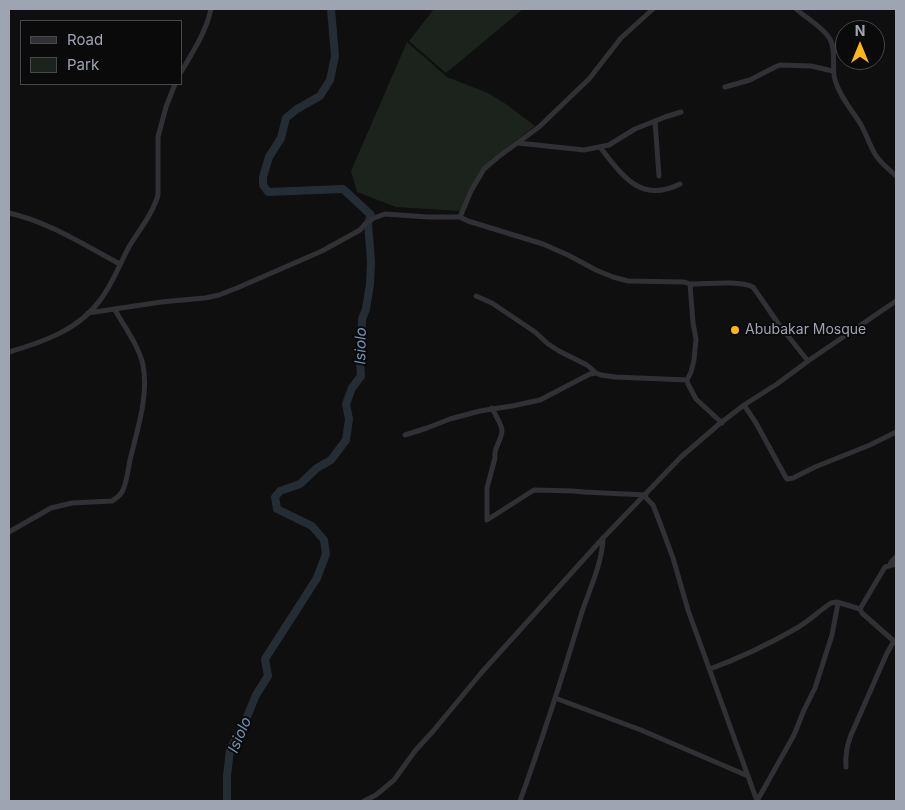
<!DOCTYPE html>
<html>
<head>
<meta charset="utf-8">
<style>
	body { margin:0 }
	#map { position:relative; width:905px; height:810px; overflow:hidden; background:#0f0f10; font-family:Inter,sans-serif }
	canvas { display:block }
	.frame { position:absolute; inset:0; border:10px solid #9fa4b2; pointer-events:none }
	.legend { position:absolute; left:20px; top:20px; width:162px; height:65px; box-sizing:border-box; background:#0a0a0b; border:1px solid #46484e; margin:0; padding:6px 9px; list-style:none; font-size:15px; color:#9fa4b2 }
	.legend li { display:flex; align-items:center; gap:10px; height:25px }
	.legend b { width:25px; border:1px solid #46484e }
	.north { position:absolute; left:835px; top:20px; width:50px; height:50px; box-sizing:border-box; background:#0a0a0b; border:1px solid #46484e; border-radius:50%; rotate:0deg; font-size:14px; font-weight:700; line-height:20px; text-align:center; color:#9fa4b2 }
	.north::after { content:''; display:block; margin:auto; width:18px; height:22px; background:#fdb71a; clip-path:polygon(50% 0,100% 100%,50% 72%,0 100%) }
</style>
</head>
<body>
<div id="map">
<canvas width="905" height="810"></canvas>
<div class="frame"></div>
<ul class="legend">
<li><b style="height:6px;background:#303035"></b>Road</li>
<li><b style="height:14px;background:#1b231c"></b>Park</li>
</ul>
<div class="north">N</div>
</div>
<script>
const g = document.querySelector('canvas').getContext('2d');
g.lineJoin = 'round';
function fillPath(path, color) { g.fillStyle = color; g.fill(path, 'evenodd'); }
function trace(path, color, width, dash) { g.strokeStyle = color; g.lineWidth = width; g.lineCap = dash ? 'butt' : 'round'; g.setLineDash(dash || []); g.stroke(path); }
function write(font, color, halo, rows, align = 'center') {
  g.font = font + ' Inter,sans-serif'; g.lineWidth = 4; g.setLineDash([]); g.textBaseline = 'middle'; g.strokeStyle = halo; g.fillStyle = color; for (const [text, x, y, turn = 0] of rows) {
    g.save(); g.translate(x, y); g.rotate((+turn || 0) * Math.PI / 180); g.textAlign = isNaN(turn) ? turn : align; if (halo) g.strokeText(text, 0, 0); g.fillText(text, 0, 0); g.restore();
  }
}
fillPath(new Path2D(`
	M 434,9 L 523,9 L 446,73 L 409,41 Z
	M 407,42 L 447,77 L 488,93 L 506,104 L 535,126 L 490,160 L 474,185 L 460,211 L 396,207 L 357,192 L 351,171 Z`), '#1b231c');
trace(new Path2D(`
	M 227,801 L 227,776 L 230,750 L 244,724 L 256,695 L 268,676 L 265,659 L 317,578 L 326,554 L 324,540 L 312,526 L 277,509 L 275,497 L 280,491 L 300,484 L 317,468 L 331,460 L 346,440 L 349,419 L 346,404 L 352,388 L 361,376 L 360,362 L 362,319 L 366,309 L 370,284 L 371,261 L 368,223 L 371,215 L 343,189 L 268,192 L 263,185 L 263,177 L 269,157 L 281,138 L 286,118 L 297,109 L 320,96 L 330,80 L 335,56 L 331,9`), '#252d34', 8);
trace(new Path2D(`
	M 796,9 C 806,18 823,27 830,39 C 837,52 831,67 835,80 C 840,97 851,109 860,123 C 866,133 869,144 875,154 C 880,163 889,169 896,176
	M 181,72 C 193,52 206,32 211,9
	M 725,87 L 750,80 L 775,67 L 780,65 L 811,66 L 833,71
	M 655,121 L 659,176
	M 518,143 L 584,150 L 609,145 L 635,129 L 665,117 L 681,112
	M 600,147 C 622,175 640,204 680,184
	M 9,213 C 49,222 84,245 120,264
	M 460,217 L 471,191 L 484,169 L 498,157 L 539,127 L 565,102 L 589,79 L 621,38 L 653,9
	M 690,284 L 693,323 L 696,339 L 694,360 L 691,372 L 687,380 L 688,384 L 696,399 L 722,423
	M 476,296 L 492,303 L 535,332 L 548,344 L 559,351 L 587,365 L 596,373 L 601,375 L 615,377 L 687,380
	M 88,313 L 161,302 L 205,298 L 219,295 L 237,288 L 322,251 L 360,230 L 365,224 L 374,218 L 385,214 L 428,217 L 460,217 L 468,221 L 543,244 L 568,255 L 596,270 L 613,277 L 628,281 L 684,282 L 690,284 C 708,284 738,280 753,287 L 780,326 L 808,361
	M 9,352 C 43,342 79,330 101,299 C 113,283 120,263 130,245 C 140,229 153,213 158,195 L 158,137 L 166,107 L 175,84
	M 744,405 L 756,423 L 785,476 L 787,479 L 793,478 L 815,467 L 870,445 L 896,432
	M 492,408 C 495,415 502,424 502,431 C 502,440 493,448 495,458 L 487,488 L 487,520 L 534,490 L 573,491 L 584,492 L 646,495
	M 405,435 L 427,428 L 450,419 L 480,411 L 512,406 L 540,400 L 590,374 L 596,373
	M 644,496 L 653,505 L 660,523 L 673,558 L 688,610 L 757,801
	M 9,532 L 51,508 L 72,503 L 112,501 C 117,498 121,495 123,490 C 127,481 128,470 130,460 C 137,430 149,396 143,365 C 139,346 124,326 115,310
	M 890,565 L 891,562 L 896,557
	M 895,642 L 862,613 L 860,609 L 885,567 L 896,564
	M 710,669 C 740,658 769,644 797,628 C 809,621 819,611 831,603 L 837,602 L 860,609
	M 555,698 L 641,730 L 748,776
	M 846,767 C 845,755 847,745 851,735 L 887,653 L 894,641
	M 364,801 L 376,795 L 394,780 L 415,751 L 434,730 L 482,672 L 603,538 L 681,457 L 718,425 L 744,405 L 777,384 L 808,361 L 896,301
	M 520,801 C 542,740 562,678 581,615 C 589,590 602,565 603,538
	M 757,801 L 794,735 L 804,710 L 815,688 L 832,635 L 838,603`), '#303035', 5);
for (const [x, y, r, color] of [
	[735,330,5,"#fdb71a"]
]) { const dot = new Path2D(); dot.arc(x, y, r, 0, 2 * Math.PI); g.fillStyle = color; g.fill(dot); trace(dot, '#0a0a0b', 2); }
write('14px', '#9fa4b2', '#0a0a0b', [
	["Abubakar Mosque",745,330]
], 'left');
write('italic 15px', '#7292b1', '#0a0a0b', [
	["Isiolo",361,346,-89],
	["Isiolo",240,735,-67]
]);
</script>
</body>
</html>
